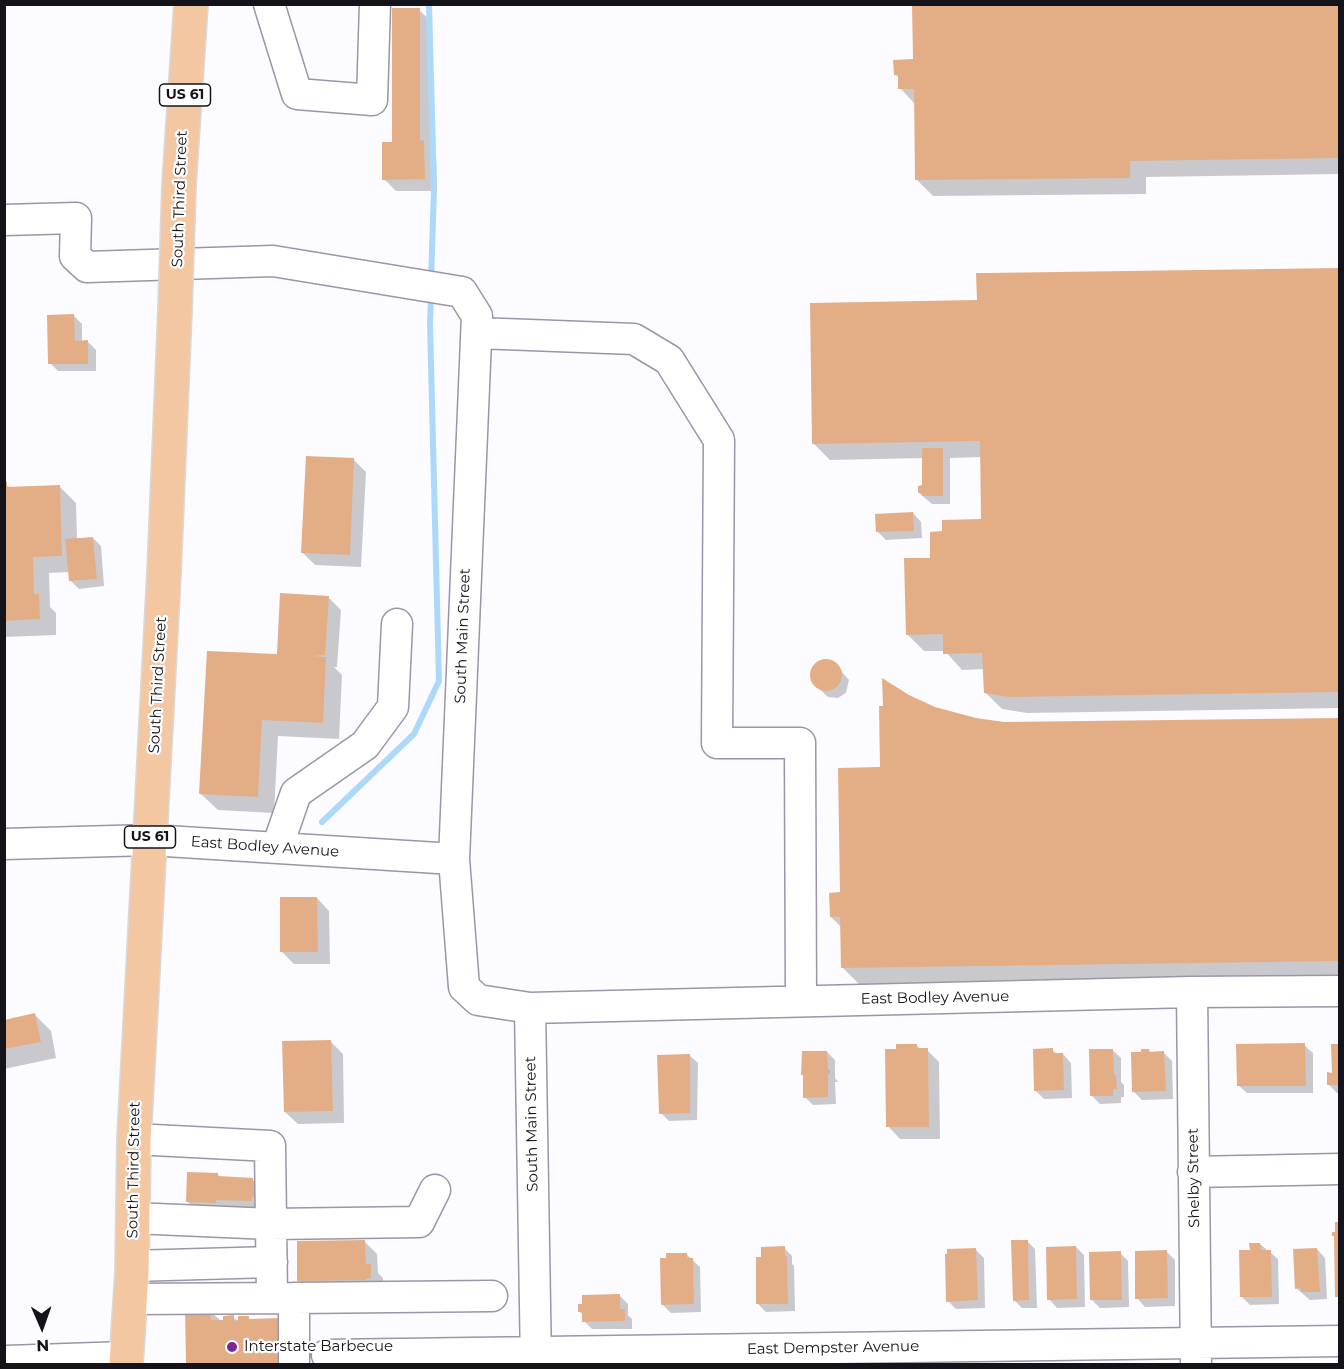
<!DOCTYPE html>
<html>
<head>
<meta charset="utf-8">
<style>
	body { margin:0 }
	#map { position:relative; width:1344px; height:1369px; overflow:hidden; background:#fcfbff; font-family:Montserrat,sans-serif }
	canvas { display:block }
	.frame { position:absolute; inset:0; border:6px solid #15131a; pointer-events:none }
	.north { position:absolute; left:12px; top:1297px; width:60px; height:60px; -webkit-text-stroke:4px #fff; paint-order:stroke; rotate:178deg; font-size:16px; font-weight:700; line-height:24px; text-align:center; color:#15131a }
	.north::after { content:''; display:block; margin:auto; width:21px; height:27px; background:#15131a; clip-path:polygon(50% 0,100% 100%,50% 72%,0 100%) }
</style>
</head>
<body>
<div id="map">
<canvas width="1344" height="1369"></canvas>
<div class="frame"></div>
<div class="north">N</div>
</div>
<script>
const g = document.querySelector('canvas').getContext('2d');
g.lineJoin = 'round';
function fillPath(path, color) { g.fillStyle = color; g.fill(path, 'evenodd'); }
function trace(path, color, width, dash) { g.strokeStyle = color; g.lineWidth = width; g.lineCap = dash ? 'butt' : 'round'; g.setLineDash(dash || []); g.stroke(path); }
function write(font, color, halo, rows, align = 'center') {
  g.font = font + ' Montserrat,sans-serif'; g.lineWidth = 4.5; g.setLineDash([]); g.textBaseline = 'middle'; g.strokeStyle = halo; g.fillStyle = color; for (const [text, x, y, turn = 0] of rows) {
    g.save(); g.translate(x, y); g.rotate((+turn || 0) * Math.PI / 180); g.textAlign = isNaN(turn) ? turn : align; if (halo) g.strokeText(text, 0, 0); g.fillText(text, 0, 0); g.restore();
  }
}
fillPath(new Path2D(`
	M 1340,4 L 1340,174 L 1146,177 L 1146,194 L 933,196 L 917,180 L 915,104 L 900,88 L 900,79 L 895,74 L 915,61 Z
	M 419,10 L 432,22 L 432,150 L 436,154 L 437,191 L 396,191 L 384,179 L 394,144 Z
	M 1340,269 L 1340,708 L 1027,713 L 1002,709 L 985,692 L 984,669 L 962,670 L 945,651 L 924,651 L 907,634 L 932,559 L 944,533 L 982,520 L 981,457 L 950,458 L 950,504 L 932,504 L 919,493 L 924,487 L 924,458 L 830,460 L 813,443 L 978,301 Z
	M 74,316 L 82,324 L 82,342 L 88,342 L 96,350 L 96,371 L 58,371 L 50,363 Z
	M 353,459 L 366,472 L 361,567 L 315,565 L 303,553 Z
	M 4,484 L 11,488 L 59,486 L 76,503 L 77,539 L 93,538 L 101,546 L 104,586 L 79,589 L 70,580 L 70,572 L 49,573 L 50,607 L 56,613 L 56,635 L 4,637 Z
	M 913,513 L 921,522 L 922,538 L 886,540 L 878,532 Z
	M 328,597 L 341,610 L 337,667 L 334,667 L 342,675 L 339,739 L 278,736 L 274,813 L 218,810 L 201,794 L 282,656 Z
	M 822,662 L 835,664 L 849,680 L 846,693 L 838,698 L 828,697 L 816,685 L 812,676 L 815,667 Z
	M 925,705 L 976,720 L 1031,724 L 1340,720 L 1340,977 L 859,984 L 842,967 L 841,927 L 831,917 L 841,894 L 881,768 Z
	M 317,898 L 329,911 L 330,964 L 294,964 L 282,952 Z
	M 34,1014 L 51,1031 L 56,1058 L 4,1069 L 4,1021 Z
	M 331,1042 L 343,1054 L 344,1123 L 298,1124 L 285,1112 Z
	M 1304,1045 L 1313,1053 L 1313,1093 L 1247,1093 L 1238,1085 Z
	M 1340,1045 L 1340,1093 L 1337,1093 L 1329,1085 Z
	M 917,1046 L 921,1050 L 927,1050 L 939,1062 L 940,1139 L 900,1139 L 888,1126 L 897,1050 Z
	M 1052,1050 L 1057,1054 L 1063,1054 L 1071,1063 L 1072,1098 L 1044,1099 L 1036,1091 Z
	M 1112,1050 L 1121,1058 L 1121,1082 L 1124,1085 L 1124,1097 L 1121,1097 L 1121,1103 L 1100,1104 L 1092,1096 Z
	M 1149,1050 L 1151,1053 L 1164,1053 L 1172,1061 L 1173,1099 L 1142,1100 L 1134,1092 L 1142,1053 Z
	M 827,1052 L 835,1060 L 835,1078 L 838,1082 L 835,1082 L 836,1104 L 813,1105 L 805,1097 Z
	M 689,1055 L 698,1063 L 697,1120 L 669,1121 L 661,1113 Z
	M 217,1174 L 221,1178 L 252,1179 L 266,1192 L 259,1209 L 195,1210 L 187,1201 Z
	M 1027,1241 L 1035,1249 L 1037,1308 L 1022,1308 L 1014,1300 Z
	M 365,1242 L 377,1254 L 378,1273 L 383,1278 L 383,1290 L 311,1293 L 299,1281 Z
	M 1260,1244 L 1278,1259 L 1279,1304 L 1250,1305 L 1242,1297 L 1251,1252 Z
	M 1076,1247 L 1084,1255 L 1085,1307 L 1057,1308 L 1049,1299 Z
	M 784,1248 L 792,1256 L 792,1264 L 794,1266 L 795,1311 L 766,1312 L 758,1304 L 763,1258 Z
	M 1317,1249 L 1325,1258 L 1327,1299 L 1310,1300 L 1296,1288 Z
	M 976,1250 L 984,1258 L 985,1308 L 956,1309 L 948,1301 Z
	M 1167,1252 L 1175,1260 L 1175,1306 L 1145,1307 L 1137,1298 Z
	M 1120,1253 L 1128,1261 L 1129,1307 L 1100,1308 L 1092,1300 Z
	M 686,1254 L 700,1267 L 701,1312 L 671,1313 L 663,1305 Z
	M 619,1295 L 628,1304 L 628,1315 L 632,1319 L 632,1329 L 592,1329 L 584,1321 L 584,1316 L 580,1312 Z
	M 187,1310 L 209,1310 L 221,1321 L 233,1317 L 240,1323 L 248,1318 L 297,1364 L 188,1364 Z`), '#0003');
trace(new Path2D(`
	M 429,4 L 434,190 L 431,280
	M 322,822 L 414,734 L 439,681 L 430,324 L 431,296`), '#acd8fa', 6);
fillPath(new Path2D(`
	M 912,4 L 1340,4 L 1340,158 L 1130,161 L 1130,178 L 915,180 L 914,89 L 898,89 L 898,75 L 894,75 L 893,60 L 913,59 Z
	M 392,8 L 420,8 L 420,141 L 424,140 L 425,179 L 382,180 L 382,142 L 392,142 Z
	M 1340,268 L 1340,692 L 1009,697 L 984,693 L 982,653 L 943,654 L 943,634 L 906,635 L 904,558 L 930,558 L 930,532 L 942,531 L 942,520 L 981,519 L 980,441 L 812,444 L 810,303 L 977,300 L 976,273 L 987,273 Z
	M 74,314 L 75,341 L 88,340 L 88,364 L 48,364 L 47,315 Z
	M 922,448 L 943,448 L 943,496 L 922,496 L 922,493 L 918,493 L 918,486 L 922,485 Z
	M 306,456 L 354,458 L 350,555 L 301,553 Z
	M 4,482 L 7,482 L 7,487 L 60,485 L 62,556 L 33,557 L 34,594 L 39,594 L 40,619 L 4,621 Z
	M 913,512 L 914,531 L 876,532 L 875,514 Z
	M 93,537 L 97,579 L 69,581 L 65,539 Z
	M 280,593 L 329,596 L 325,655 L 313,656 L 326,657 L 323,723 L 262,720 L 258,797 L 199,794 L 207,651 L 277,654 Z
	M810 675a16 16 0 1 1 32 0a16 16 0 1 1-32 0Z
	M 882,678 L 909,695 L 935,707 L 976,718 L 1004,722 L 1340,718 L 1340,961 L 841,968 L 840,917 L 830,917 L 829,893 L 840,892 L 838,768 L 880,767 L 879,706 L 883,706 Z
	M 280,897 L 317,897 L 318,952 L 280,952 Z
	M 35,1013 L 41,1042 L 4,1049 L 4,1020 Z
	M 331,1040 L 333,1111 L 284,1112 L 282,1041 Z
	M 1305,1043 L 1306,1086 L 1237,1086 L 1236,1044 Z
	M 896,1044 L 917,1044 L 917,1048 L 928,1048 L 929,1127 L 886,1127 L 885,1049 L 896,1049 Z
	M 1331,1044 L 1340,1044 L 1340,1085 L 1327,1085 L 1327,1072 L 1332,1073 Z
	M 1053,1048 L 1053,1053 L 1063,1053 L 1064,1090 L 1034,1091 L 1033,1049 Z
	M 1089,1049 L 1113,1049 L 1114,1075 L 1116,1075 L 1117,1089 L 1113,1089 L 1113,1096 L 1090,1096 Z
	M 1141,1049 L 1149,1049 L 1149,1052 L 1164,1051 L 1166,1091 L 1132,1092 L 1131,1052 L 1141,1052 Z
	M 802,1051 L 827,1051 L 828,1070 L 830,1070 L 830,1074 L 828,1074 L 828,1097 L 803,1098 L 803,1075 L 801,1075 Z
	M 690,1054 L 690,1113 L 659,1114 L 657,1055 Z
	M 187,1172 L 218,1173 L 218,1176 L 253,1178 L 253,1182 L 258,1183 L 258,1197 L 252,1197 L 252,1201 L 216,1200 L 216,1203 L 186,1202 Z
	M 1335,1222 L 1340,1222 L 1340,1297 L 1335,1297 L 1334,1236 L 1332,1236 L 1332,1232 L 1335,1232 Z
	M 365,1240 L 366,1264 L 371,1264 L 371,1278 L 366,1279 L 366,1280 L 297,1281 L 297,1241 Z
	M 1011,1240 L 1028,1240 L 1029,1300 L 1013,1301 Z
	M 1249,1243 L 1260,1243 L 1261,1250 L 1271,1250 L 1272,1297 L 1240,1297 L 1239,1250 L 1250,1250 Z
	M 785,1246 L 785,1256 L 787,1257 L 788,1304 L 756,1304 L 756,1257 L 761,1257 L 761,1247 Z
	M 1076,1246 L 1077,1299 L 1047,1300 L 1046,1247 Z
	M 976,1248 L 978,1300 L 946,1302 L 945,1254 L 947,1254 L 947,1249 Z
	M 1317,1248 L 1320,1292 L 1301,1292 L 1301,1288 L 1295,1289 L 1293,1249 Z
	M 1167,1250 L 1168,1298 L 1135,1299 L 1135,1251 Z
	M 1121,1251 L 1122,1300 L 1090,1300 L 1089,1252 Z
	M 666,1253 L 687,1253 L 687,1258 L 693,1258 L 694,1304 L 661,1305 L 660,1258 L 666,1258 Z
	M 620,1294 L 620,1309 L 625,1309 L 625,1321 L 582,1322 L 582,1312 L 578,1312 L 578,1304 L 582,1304 L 582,1295 Z
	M 210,1308 L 211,1320 L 223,1320 L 223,1316 L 234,1315 L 234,1321 L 238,1320 L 238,1316 L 249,1316 L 249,1319 L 280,1318 L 281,1364 L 186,1364 L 185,1309 Z`), '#e3ae86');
const minor = new Path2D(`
	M 269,4 L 297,94 L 372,100 L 375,4
	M 4,220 L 76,218 L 75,256 L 87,267 L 273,261 L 462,292 L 477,316 L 454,859 L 464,987 L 478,1000 L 530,1008 L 1192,992 L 1340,991
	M 477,333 L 634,339 L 669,360 L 719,440 L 717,743 L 800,743 L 801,1001
	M 4,844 L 150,840 L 454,859
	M 277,848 L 296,793 L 365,745 L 393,707 L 397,624
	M 1192,992 L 1196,1364
	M 530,1008 L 536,1364
	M 134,1139 L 270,1146 L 272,1298
	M 1193,1172 L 1340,1169
	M 133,1218 L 271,1224 L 419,1222 L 435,1190
	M 132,1266 L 272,1262
	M 294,1298 L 492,1296
	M 130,1299 L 294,1298 L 294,1364
	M 327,1355 L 1340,1341
	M 7,1364 L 7,1361 L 126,1357`);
const major = new Path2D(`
	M 179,185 L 191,4
	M 126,1364 L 132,1273 L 134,1139 L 164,573 L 175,310`);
trace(minor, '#9b95a8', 33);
trace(major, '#dad9da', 36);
trace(minor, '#fff', 30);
trace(major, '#f2c7a1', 33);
const majorBridge = new Path2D(`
	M 175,310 L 179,185`);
trace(majorBridge, '#dad9da', 36, []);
trace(majorBridge, '#f2c7a1', 33);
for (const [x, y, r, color] of [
	[232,1347,6,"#7f2693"]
]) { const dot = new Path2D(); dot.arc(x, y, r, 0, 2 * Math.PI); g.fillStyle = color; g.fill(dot); trace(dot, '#fff', 2); }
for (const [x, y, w] of [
	[185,95,51],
	[150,837,51]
]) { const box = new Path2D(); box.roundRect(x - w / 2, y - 11, w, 22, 4.5); g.fillStyle = '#fff'; g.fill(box); trace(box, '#15131a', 1.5); }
write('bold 14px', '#15131a', null, [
	["US 61",185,95],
	["US 61",150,837]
]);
write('15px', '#15131a', '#fff', [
	["South Third Street",180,199,-88],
	["South Main Street",463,636,-88],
	["South Third Street",158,685,-87],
	["East Bodley Avenue",265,847,4],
	["East Bodley Avenue",935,998,-1],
	["South Main Street",532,1124,-91],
	["South Third Street",134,1170,-89],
	["Shelby Street",1194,1178,-91],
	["East Dempster Avenue",833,1348,-1]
]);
write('15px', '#15131a', '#fff', [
	["Interstate Barbecue",244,1347]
], 'left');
</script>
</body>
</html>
